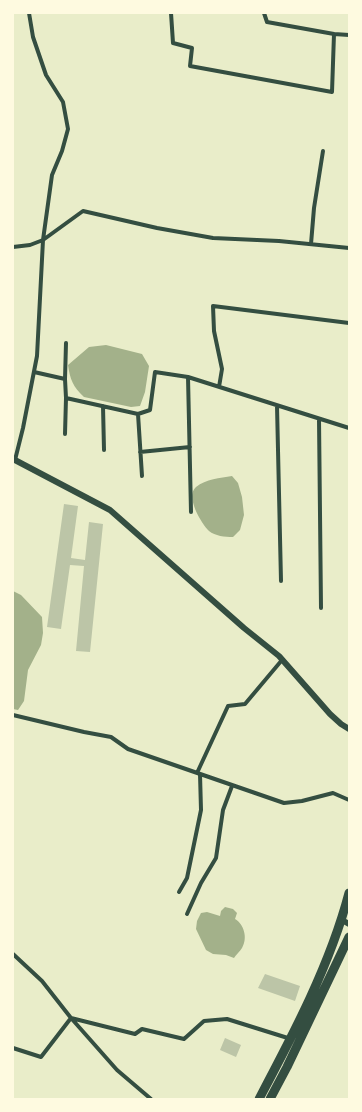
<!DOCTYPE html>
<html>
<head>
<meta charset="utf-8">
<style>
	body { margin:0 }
	#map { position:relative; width:362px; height:1112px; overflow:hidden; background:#e9edc9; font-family:"Titillium Web",sans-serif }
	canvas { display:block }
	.frame { position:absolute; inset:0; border:14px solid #fefae0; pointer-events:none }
</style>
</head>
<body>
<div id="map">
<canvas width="362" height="1112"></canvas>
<div class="frame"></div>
</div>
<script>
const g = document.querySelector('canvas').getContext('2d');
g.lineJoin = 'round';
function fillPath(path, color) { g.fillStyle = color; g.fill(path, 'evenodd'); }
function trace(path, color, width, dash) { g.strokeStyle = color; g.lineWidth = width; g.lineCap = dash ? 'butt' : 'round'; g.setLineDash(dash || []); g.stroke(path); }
fillPath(new Path2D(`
	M 106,345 L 142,354 L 149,366 L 145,392 L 140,406 L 131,407 L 84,397 C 73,387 70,379 68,365 L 89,347 Z
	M 232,476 L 238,483 L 242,497 L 244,515 L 240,530 L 233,537 C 225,537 215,536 209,531 C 201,523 185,496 196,487 C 206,479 220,478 232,476 Z
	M 13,591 L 21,595 L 42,617 L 43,633 L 41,645 L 28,670 L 24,701 L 18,710 L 13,709 Z
	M 225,907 L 233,909 L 237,913 L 235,919 C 244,924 248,938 242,948 C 240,951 236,955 234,958 L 226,955 L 213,954 L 206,950 L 196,929 L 197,921 L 201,913 L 207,912 L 220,916 L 221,911 Z`), '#a3b18a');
fillPath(new Path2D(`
	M 64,504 L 78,506 L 71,558 L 85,560 L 89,522 L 103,524 L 90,652 L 76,651 L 84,566 L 70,565 L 61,629 L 47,627 Z
	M 265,974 L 300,986 L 295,1001 L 258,988 Z
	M 225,1038 L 241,1045 L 236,1057 L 220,1050 Z`), '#bcc5a7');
trace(new Path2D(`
	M 171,13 L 173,43 L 192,48 L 190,66 L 332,92 L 334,34 L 349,35
	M 264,13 L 267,22 L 334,34
	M 311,244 L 314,208 L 323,151
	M 13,247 L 30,245 L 43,240 L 83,211 L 157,228 L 213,238 L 279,241 L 349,248
	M 34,372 L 65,379 L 66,398 L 138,414 L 150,410 L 155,372 L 188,377 L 349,428
	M 188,377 L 191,512
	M 65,379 L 66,343
	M 219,387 L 222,369 L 214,331 L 213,306 L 349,323
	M 103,406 L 104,450
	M 277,406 L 281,581
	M 138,414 L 142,476
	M 319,419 L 321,608
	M 65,434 L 66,398
	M 140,452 L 190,447
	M 15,460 L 23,428 L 37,356 L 43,240 L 52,175 L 62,151 L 68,129 L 63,102 L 46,75 L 33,37 L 29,13
	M 13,715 L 84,732 L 111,737 L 128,749 L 284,803 L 302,801 L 333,793 L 349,800
	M 197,773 L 228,706 L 245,704 L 282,660
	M 179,892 L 187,878 L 201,810 L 200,774
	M 187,914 L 201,883 L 216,858 L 223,810 L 232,786
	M 13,954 L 42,981 L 71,1018 L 135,1034 L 142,1029 L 184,1039 L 204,1021 L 227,1019 L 291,1039
	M 13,1048 L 41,1057 L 71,1018 L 117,1070 L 151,1099`), '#344e41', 4);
trace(new Path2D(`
	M 13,459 L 110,510 L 244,628 L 279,656 L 330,714 L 341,724 L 349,729
	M 342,920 L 349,924`), '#344e41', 6);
trace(new Path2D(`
	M 259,1099 C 294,1033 330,965 349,893
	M 270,1099 L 287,1067 L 349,937`), '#344e41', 9);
</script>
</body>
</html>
